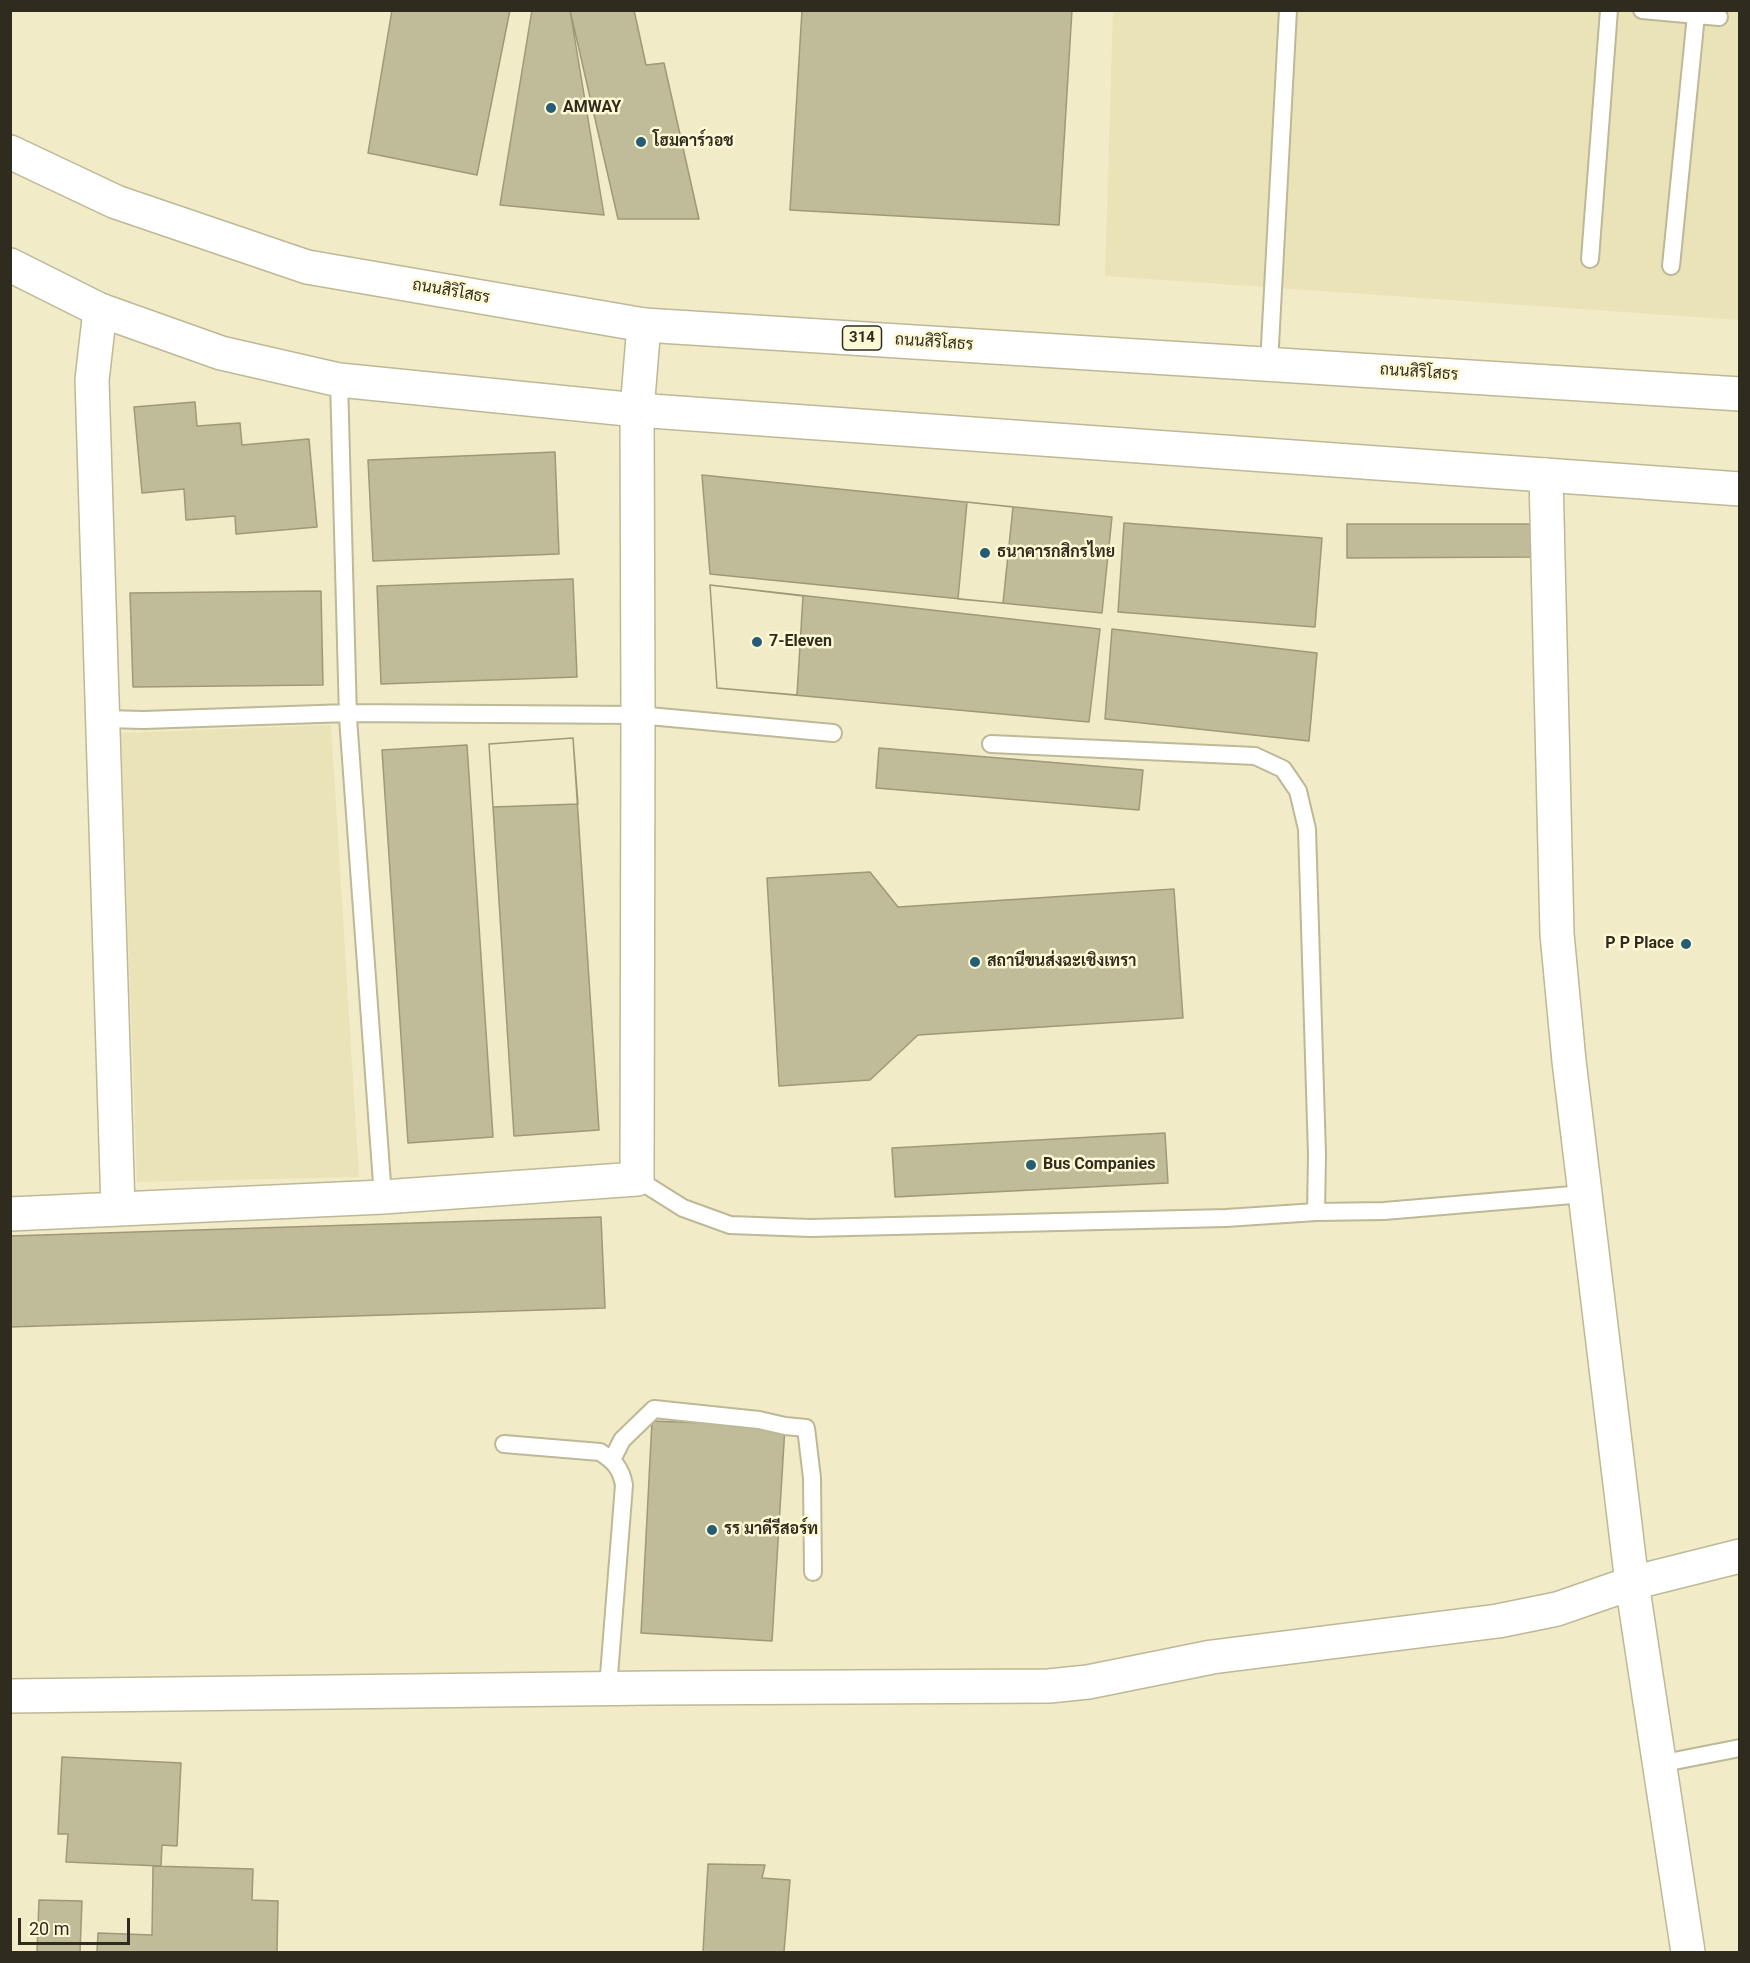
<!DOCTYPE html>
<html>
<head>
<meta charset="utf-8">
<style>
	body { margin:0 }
	#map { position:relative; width:1750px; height:1963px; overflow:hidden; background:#f1ebc8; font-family:Roboto,sans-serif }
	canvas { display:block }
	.frame { position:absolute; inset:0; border:12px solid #2f2c1f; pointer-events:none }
	.scale { position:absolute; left:18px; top:1918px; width:112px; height:27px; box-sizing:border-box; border:3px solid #2f2c1f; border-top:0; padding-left:8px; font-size:18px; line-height:21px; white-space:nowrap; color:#2f2c1f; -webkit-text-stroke:4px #fef9d5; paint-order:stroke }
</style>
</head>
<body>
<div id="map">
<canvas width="1750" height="1963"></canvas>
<div class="frame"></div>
<div class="scale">20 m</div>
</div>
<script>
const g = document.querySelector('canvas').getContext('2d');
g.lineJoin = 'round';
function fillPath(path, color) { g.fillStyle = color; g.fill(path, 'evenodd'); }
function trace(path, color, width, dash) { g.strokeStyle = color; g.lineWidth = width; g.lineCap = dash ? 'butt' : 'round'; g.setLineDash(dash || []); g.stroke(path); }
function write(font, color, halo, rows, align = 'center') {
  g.font = font + ' Roboto,Sarabun,sans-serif'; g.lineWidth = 5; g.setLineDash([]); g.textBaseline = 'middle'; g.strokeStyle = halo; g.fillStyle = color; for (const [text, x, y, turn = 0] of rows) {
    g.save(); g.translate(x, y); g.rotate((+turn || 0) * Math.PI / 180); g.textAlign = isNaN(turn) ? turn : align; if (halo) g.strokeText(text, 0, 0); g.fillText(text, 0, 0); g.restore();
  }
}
fillPath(new Path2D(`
	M 1113,11 L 1739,11 L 1739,320 L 1105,276 Z
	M 331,725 L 359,1177 L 137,1182 L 121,733 Z`), '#eae3b8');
const building = new Path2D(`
	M 392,10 L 510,10 L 477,175 L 368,153 Z
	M 532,10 L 570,10 L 604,215 L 500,205 Z
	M 570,10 L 634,10 L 646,65 L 664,63 L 699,219 L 618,219 Z
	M 802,10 L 1072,10 L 1059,225 L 790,210 Z
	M 195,402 L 197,426 L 240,423 L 242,445 L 309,439 L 317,527 L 236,534 L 235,516 L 186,520 L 184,489 L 142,493 L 134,407 Z
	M 555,452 L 559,554 L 373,561 L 368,460 Z
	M 702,475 L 1112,517 L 1102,613 L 710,574 Z
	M 967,502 L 1013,507 L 1003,603 L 958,599 Z
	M 1124,523 L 1322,538 L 1315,627 L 1118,612 Z
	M 1347,524 L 1532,524 L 1532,557 L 1347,558 Z
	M 573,579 L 577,677 L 381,684 L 377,586 Z
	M 710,585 L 1100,629 L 1089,722 L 717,688 Z
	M 710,585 L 803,596 L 797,695 L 717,688 Z
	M 321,591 L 323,685 L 133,687 L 130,593 Z
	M 1112,629 L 1317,653 L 1309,741 L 1105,719 Z
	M 573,738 L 599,1130 L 514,1136 L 489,744 Z
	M 573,738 L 578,804 L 493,807 L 489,744 Z
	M 467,745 L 493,1137 L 408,1143 L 382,750 Z
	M 879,748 L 1143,770 L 1139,810 L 876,788 Z
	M 870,872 L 898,907 L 1174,889 L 1183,1018 L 918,1035 L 870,1080 L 779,1086 L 767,878 Z
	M 1165,1133 L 1168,1183 L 895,1197 L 892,1148 Z
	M 601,1217 L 605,1308 L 10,1327 L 10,1236 Z
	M 652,1421 L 785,1426 L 772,1641 L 641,1633 Z
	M 62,1757 L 181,1763 L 177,1846 L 162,1845 L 161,1866 L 66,1862 L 68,1834 L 58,1834 Z
	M 708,1864 L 765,1865 L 762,1878 L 790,1880 L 784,1952 L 703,1952 Z
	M 153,1866 L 253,1869 L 252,1900 L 278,1901 L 277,1952 L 97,1952 L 98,1933 L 152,1935 Z
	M 39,1900 L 82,1901 L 80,1952 L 37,1952 Z`);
fillPath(building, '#c0bb98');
trace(building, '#9e9978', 1.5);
const service = new Path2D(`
	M 1642,10 L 1719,17
	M 1590,259 L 1609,10
	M 1671,266 L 1696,15
	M 1269,364 L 1288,10
	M 339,380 L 348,718 L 383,1197
	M 104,719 L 144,720 L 348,713 L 638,715 L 833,733
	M 637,1179 L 683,1208 L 730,1225 L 810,1228 L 1226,1218 L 1316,1212 L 1317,1155 L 1307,829 L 1298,791 L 1283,769 L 1255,756 L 991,744
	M 1316,1212 L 1384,1211 L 1584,1194
	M 504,1444 L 600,1452 C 614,1461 621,1468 624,1485 L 608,1688
	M 612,1460 L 622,1440 L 654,1409 L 759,1420 L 785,1426 L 806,1428 L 812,1478 L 813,1572
	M 1659,1764 L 1740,1748`);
const minor = new Path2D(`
	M 100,310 L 92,380 L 118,1208
	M 1546,475 L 1557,934 L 1569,1061 L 1632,1583 L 1688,1952
	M 10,1214 L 383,1197 L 637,1179 L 638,715 L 637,410 L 644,325
	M 10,1696 L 652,1688 L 1049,1686 L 1088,1682 L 1212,1657 L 1498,1621 L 1557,1609 L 1632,1583 L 1740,1556`);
const primary = new Path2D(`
	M 10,152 L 116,202 L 307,267 L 644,325 L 1740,394
	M 10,265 L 100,310 L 221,353 L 339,380 L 637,410 L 1740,489`);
trace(service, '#bdb896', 20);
trace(minor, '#bdb896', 36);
trace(primary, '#bdb896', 36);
trace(service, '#fff', 16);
trace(minor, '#fff', 33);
trace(primary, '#fff', 33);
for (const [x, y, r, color] of [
	[551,108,6,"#255d77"],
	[641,142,6,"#255d77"],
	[985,553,6,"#255d77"],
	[757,642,6,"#255d77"],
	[1686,944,6,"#255d77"],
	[975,962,6,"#255d77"],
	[1031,1165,6,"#255d77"],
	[712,1530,6,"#255d77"]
]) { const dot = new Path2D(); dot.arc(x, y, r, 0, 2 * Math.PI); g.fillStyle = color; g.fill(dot); trace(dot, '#fef9d5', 2); }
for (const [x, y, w] of [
	[862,338,39]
]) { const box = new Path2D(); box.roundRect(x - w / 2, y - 12, w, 24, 4.5); g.fillStyle = '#fef9d5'; g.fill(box); trace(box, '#2f2c1f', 1.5); }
write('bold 15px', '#2f2c1f', null, [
	["314",862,338]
]);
write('bold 16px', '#2f2c1f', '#fef9d5', [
	["AMWAY",563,108],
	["โฮมคาร์วอช",653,142],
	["ธนาคารกสิกรไทย",997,553],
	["7-Eleven",769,642],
	["P P Place",1674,944,"right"],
	["สถานีขนส่งฉะเชิงเทรา",987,962],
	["Bus Companies",1043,1165],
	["รร มาดีรีสอร์ท",724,1530]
], 'left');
write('16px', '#2f2c1f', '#fef9d5', [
	["ถนนสิริโสธร",451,292,10],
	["ถนนสิริโสธร",934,343,4],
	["ถนนสิริโสธร",1419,373,4]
]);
</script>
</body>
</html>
